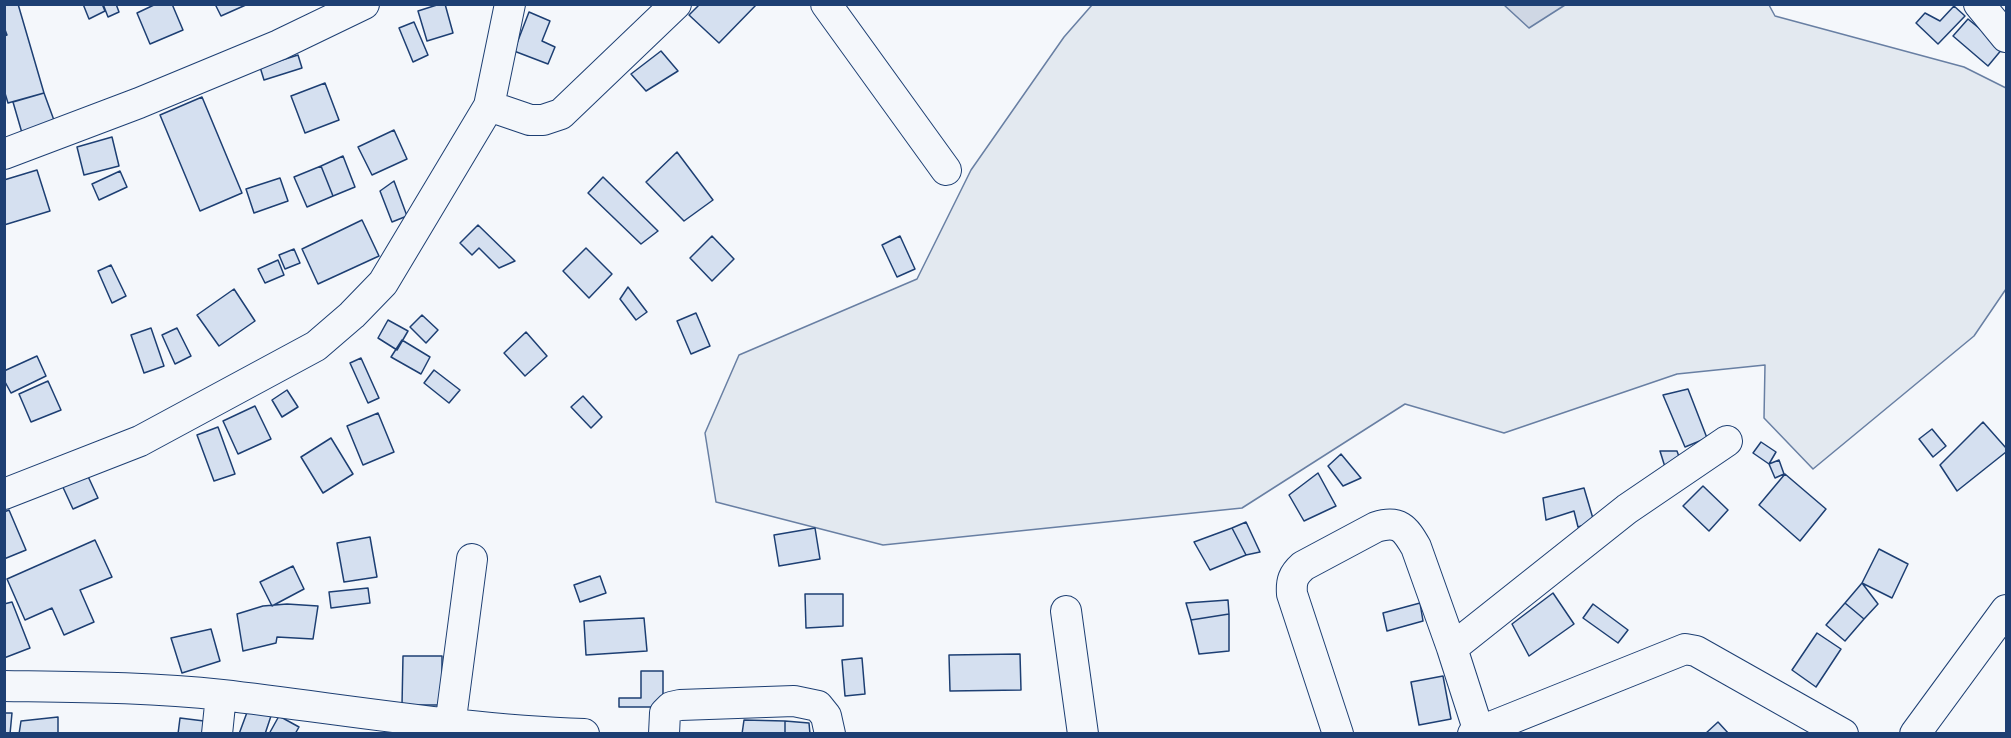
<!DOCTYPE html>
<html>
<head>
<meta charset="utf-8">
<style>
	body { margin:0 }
	#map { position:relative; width:2011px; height:738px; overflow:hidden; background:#f4f7fb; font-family:"Times New Roman",serif }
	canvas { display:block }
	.frame { position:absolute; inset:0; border:6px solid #1d3f73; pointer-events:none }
</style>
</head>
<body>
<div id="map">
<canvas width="2011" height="738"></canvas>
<div class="frame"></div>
</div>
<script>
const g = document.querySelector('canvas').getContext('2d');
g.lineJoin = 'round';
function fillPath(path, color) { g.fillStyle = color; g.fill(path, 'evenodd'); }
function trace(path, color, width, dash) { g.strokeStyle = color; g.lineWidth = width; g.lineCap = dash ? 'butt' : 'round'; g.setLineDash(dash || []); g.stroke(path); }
const green = new Path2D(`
	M 1092,5 L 1769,5 L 1775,16 L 1964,67 L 2006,88 L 2006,289 L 1974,336 L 1813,469 L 1764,418 L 1765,365 L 1677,374 L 1504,433 L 1405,404 L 1242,508 L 883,545 L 716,502 L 705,433 L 739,355 L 917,279 L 971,170 L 1064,37 Z`);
fillPath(green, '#e3e9f0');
trace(green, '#687fa3', 1.5);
const water = new Path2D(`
	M 1504,5 L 1565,5 L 1529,28 Z`);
fillPath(water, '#cfd7e4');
trace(water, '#687fa3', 1.5);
const building = new Path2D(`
	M 9,4 L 18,4 L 44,93 L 8,103 L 4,90 L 4,36 L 7,35 L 4,27 L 4,6 Z
	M 83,4 L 102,4 L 105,11 L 89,19 Z
	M 103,4 L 116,4 L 119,12 L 108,17 Z
	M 156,4 L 172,4 L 183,30 L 150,44 L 137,13 Z
	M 215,4 L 248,4 L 221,16 Z
	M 440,4 L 445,4 L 453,33 L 427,41 L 418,11 Z
	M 700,4 L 757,4 L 719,43 L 689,15 Z
	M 1954,6 L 1965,16 L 1938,44 L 1916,23 L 1925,13 L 1940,21 Z
	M 529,12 L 550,21 L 542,41 L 555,47 L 548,64 L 514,51 Z
	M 1968,19 L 2003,48 L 1988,66 L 1953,36 Z
	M 414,22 L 428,55 L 413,62 L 399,28 Z
	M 661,51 L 678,71 L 646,91 L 631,74 Z
	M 298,55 L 302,68 L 264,80 L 260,67 Z
	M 325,83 L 339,120 L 305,133 L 291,96 Z
	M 44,93 L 55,123 L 22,133 L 13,102 Z
	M 202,97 L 242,193 L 200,211 L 160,115 Z
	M 394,130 L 407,159 L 372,175 L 358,147 Z
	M 112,137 L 119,166 L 84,175 L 77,147 Z
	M 677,152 L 713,200 L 684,221 L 646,182 Z
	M 343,156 L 355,187 L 333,196 L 321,166 Z
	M 321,166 L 333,196 L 307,207 L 294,177 Z
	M 37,170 L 50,211 L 4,225 L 4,180 Z
	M 120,171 L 127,187 L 99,200 L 92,184 Z
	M 603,177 L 658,231 L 641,244 L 588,193 Z
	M 280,178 L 288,201 L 254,213 L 246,189 Z
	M 394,181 L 407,216 L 392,222 L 380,191 Z
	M 362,220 L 379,256 L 318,284 L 302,249 Z
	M 478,225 L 515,261 L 499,268 L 479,248 L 472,255 L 460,243 Z
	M 712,236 L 734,259 L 712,281 L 690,258 Z
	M 900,236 L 915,269 L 897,277 L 882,245 Z
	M 586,248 L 612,274 L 589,298 L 563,271 Z
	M 294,249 L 300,263 L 285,269 L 279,255 Z
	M 278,260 L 284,275 L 265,283 L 258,269 Z
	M 111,265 L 126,296 L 112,303 L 98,271 Z
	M 628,287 L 647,312 L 636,320 L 620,299 Z
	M 234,289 L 255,321 L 219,346 L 197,315 Z
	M 696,313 L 710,346 L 691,354 L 677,321 Z
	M 422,315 L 438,330 L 426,343 L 410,327 Z
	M 388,320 L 408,331 L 397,350 L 378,338 Z
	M 151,328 L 164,366 L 144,373 L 131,335 Z
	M 177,328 L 191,356 L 175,364 L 162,335 Z
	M 526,332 L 547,356 L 525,376 L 504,353 Z
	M 402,340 L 430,357 L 421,374 L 391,357 Z
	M 37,356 L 46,376 L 11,393 L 4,380 L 4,371 Z
	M 361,358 L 379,398 L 368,403 L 350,363 Z
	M 434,370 L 460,390 L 449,403 L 424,383 Z
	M 48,381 L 61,410 L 31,422 L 19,394 Z
	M 1688,389 L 1707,438 L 1685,447 L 1663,395 Z
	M 287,390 L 298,407 L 282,417 L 272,400 Z
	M 583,396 L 602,417 L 591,428 L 571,407 Z
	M 255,406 L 271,439 L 238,454 L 223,421 Z
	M 378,413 L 394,452 L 363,465 L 347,426 Z
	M 1983,422 L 2006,448 L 2006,452 L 1957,491 L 1940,465 Z
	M 218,427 L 235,474 L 214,481 L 197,435 Z
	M 1932,429 L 1946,446 L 1933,457 L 1919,439 Z
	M 331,438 L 353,474 L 323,493 L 301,457 Z
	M 1761,442 L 1776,452 L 1769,464 L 1753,453 Z
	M 1660,451 L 1677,451 L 1684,471 L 1665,467 Z
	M 1341,454 L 1361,478 L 1343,486 L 1328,466 Z
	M 1779,460 L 1784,474 L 1775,478 L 1769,464 Z
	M 86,472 L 98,498 L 73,509 L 61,483 Z
	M 1318,473 L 1336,506 L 1304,521 L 1289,495 Z
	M 1785,474 L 1826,509 L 1800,541 L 1759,505 Z
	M 1703,486 L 1728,510 L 1709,531 L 1683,506 Z
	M 1584,488 L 1594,522 L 1578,527 L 1574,511 L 1546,520 L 1543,498 Z
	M 9,510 L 26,550 L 4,559 L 4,512 Z
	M 1246,522 L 1260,552 L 1246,555 L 1232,528 Z
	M 815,528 L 820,559 L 779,566 L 774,535 Z
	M 1232,528 L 1246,555 L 1210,570 L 1194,542 Z
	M 370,537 L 377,577 L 344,582 L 337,543 Z
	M 95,540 L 112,577 L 80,590 L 94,622 L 64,635 L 52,608 L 25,620 L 7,579 Z
	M 1879,549 L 1908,564 L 1892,598 L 1862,583 Z
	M 293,566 L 304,589 L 272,606 L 260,582 Z
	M 600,576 L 606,593 L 580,602 L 574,585 Z
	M 1862,583 L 1878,604 L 1864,619 L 1845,603 Z
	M 368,588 L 370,603 L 331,608 L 329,592 Z
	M 1553,593 L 1574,624 L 1529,656 L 1512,624 Z
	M 805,594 L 843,594 L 843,626 L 806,628 Z
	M 1228,600 L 1229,614 L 1191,620 L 1186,603 Z
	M 12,602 L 30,648 L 4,658 L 4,604 Z
	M 1420,603 L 1423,621 L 1387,631 L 1383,613 Z
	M 1845,603 L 1864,619 L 1845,641 L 1826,625 Z
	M 287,604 L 318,606 L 313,639 L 277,637 L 276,643 L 243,651 L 237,614 L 263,606 Z
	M 1593,604 L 1628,630 L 1618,643 L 1583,618 Z
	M 1229,614 L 1229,651 L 1199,654 L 1191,620 Z
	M 644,618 L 647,651 L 586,655 L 584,621 Z
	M 211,629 L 220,661 L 182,673 L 171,638 Z
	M 1817,633 L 1841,649 L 1816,687 L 1792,670 Z
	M 1020,654 L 1021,690 L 950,691 L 949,655 Z
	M 403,656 L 442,656 L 442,705 L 402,705 Z
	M 862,658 L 865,694 L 845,696 L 842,660 Z
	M 641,671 L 663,671 L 663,707 L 619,707 L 619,698 L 641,698 Z
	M 1443,676 L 1451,719 L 1419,725 L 1411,682 Z
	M 249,707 L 271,716 L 265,734 L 239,734 Z
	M 4,713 L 12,713 L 10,734 L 4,734 Z
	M 279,716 L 299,727 L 295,734 L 269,734 Z
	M 58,717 L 58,734 L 19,734 L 21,721 Z
	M 180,718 L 204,721 L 202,734 L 178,734 Z
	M 744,720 L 785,721 L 785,734 L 742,734 Z
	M 785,721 L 809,723 L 810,734 L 785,734 Z
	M 1718,722 L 1729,734 L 1705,734 Z`);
fillPath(building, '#d5e0f0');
trace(building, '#1d3f73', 1.5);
const street = new Path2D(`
	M 826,4 L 946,170
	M 1979,4 L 2006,37
	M 489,106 L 530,120 L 543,120 L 561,114 L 676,4
	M 4,154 L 139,103 L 279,45 L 364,4
	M 4,494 L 140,441 L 316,346 L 352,315 L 383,283 L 489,106 L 510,4
	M 1066,611 L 1083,734
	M 1452,648 L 1627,509 L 1727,441
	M 4,686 C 77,687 150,687 222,695 C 343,709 463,730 584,734
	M 217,734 L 221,695
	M 449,734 L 472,559
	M 664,734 L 665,713 L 671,707 L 680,705 L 794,701 L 818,706 L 826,716 L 830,734
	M 1338,734 L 1292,594 C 1291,581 1293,575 1303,566 L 1376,527 C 1399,520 1405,528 1416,547 L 1452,648 L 1479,732
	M 1473,734 L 1685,649 L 1696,651 L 1843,734
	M 1915,734 L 2006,610`);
trace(street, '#1d3f73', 32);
trace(street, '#f4f7fb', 30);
</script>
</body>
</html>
